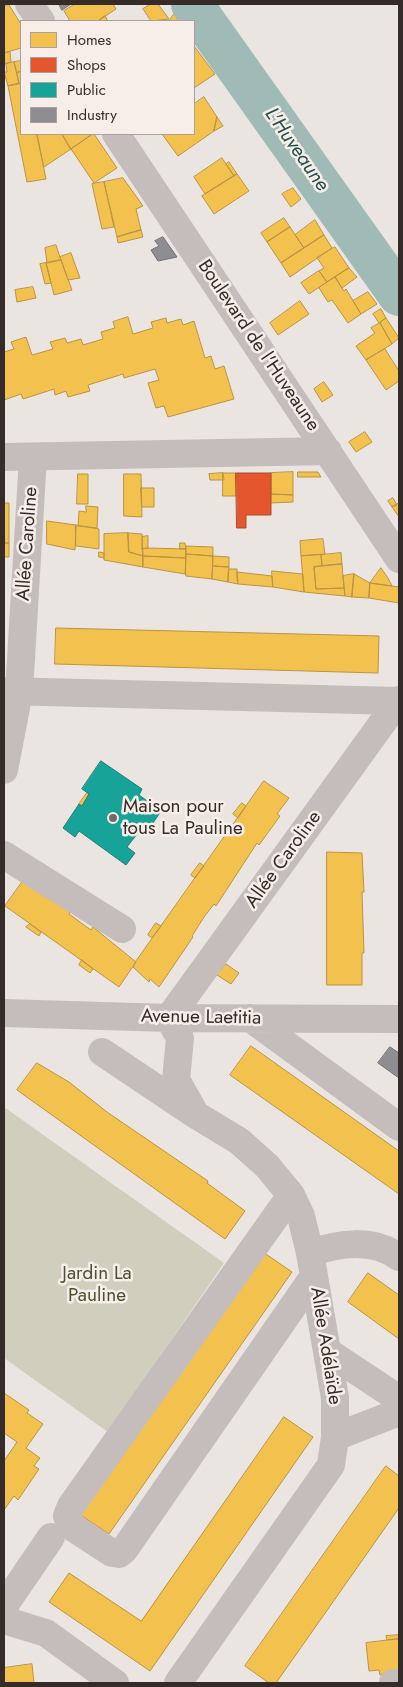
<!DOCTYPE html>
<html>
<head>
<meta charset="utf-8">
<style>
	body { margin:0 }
	#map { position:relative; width:403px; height:1687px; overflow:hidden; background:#ebe5e2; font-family:Jost,sans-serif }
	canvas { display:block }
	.frame { position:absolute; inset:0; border:5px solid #352b29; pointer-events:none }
	.legend { position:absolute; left:20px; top:20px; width:175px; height:115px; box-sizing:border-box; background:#f8eee9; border:1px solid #aaa09c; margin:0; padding:6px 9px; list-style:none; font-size:15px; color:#352b29 }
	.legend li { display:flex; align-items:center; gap:10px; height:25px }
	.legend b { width:25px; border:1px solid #aaa09c }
</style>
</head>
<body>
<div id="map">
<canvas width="403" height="1687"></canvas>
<div class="frame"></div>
<ul class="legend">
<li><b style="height:14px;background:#f2c14e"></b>Homes</li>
<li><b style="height:14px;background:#e4572e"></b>Shops</li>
<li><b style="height:14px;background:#17a398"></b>Public</li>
<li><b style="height:14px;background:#8d8d92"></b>Industry</li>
</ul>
</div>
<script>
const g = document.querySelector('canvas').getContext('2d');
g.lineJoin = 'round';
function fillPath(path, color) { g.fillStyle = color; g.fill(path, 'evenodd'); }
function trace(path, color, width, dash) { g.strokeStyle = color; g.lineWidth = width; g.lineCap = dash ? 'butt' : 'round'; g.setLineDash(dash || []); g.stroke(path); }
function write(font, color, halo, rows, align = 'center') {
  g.font = font + ' Jost,sans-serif'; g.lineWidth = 5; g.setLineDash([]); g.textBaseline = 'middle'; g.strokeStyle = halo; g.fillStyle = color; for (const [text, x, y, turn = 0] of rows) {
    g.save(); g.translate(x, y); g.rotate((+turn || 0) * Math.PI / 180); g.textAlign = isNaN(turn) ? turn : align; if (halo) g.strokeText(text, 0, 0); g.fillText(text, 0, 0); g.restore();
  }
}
fillPath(new Path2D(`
	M 4,1107 L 224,1263 L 108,1432 L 4,1358 Z`), '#d0cfbd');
const homes = new Path2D(`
	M 75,4 L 113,4 L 116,9 L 98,21 L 70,21 L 64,11 Z
	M 151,4 L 158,4 L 169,19 L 151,21 L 143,9 Z
	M 9,5 L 21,24 L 21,48 L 4,53 L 4,6 Z
	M 175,13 L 178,21 L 169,21 Z
	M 105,16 L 108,21 L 98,21 Z
	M 194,46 L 215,74 L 194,88 Z
	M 10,52 L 11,62 L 4,64 L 4,53 Z
	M 21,61 L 21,71 L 17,73 L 14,62 Z
	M 14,62 L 19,84 L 8,86 L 4,72 L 7,72 L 6,64 Z
	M 21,71 L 21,83 L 19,84 L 17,73 Z
	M 21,83 L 21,134 L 37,134 L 46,179 L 27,182 L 8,86 Z
	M 204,97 L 217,117 L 214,131 L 178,156 L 162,134 L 194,134 L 194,104 Z
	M 217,117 L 223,126 L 214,131 Z
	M 37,134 L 62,134 L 71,149 L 44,167 Z
	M 62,134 L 92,134 L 71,149 Z
	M 94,134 L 117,168 L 94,183 L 71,149 Z
	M 222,158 L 234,176 L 205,194 L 194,177 Z
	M 229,162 L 237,174 L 234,176 L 226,164 Z
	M 237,174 L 249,191 L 214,214 L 202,196 Z
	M 123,178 L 143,206 L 136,209 L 141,230 L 117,237 L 104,182 Z
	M 104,182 L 114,227 L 102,229 L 92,184 Z
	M 293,188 L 301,199 L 291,207 L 282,194 Z
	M 284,218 L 290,227 L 267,242 L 261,233 Z
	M 315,220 L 324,235 L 304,248 L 295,235 Z
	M 290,227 L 304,248 L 281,263 L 267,242 Z
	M 141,230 L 143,237 L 118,243 L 117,237 Z
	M 324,235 L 332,248 L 290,277 L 281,263 Z
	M 56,245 L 61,260 L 47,263 L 45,248 Z
	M 335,247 L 349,268 L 327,282 L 319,271 L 324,268 L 317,258 Z
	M 71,253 L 80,278 L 68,280 L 60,257 Z
	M 61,260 L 72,290 L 54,295 L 46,263 Z
	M 46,263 L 51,283 L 45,284 L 40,264 Z
	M 349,268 L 357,277 L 342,288 L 335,277 Z
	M 319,271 L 327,282 L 309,294 L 301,283 Z
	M 335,277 L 344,291 L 346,289 L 361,314 L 348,323 L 332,300 L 328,302 L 319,288 Z
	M 33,287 L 36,298 L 17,302 L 15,290 Z
	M 368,292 L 377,304 L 361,314 L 353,301 Z
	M 300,301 L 309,314 L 278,335 L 270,323 Z
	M 381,309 L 386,318 L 379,323 L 373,314 Z
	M 128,317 L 133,334 L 153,328 L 151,322 L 166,318 L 167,323 L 181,319 L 183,325 L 194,321 L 205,358 L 211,356 L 215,369 L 224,366 L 234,399 L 168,417 L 164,406 L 156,408 L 148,383 L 159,380 L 155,369 L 124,378 L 123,374 L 88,385 L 90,391 L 68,397 L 66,391 L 55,395 L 54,389 L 23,399 L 21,394 L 4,400 L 4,352 L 14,349 L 11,342 L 26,337 L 32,355 L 53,349 L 50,342 L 65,338 L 67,343 L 81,339 L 83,345 L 103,339 L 101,332 L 115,328 L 113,322 Z
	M 386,318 L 399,338 L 392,344 L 380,323 Z
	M 380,323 L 392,344 L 366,360 L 356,346 L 375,333 L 371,328 Z
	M 385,349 L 399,371 L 399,381 L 386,390 L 366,360 Z
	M 324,382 L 333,395 L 322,402 L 314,389 Z
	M 365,432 L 372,442 L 356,452 L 349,442 Z
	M 293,472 L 293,495 L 271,494 L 271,473 Z
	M 298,472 L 318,472 L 321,477 L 298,477 Z
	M 223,473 L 224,480 L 210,480 L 209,474 Z
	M 223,473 L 236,473 L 236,496 L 223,496 Z
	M 78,474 L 88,474 L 88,504 L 77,504 Z
	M 124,474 L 141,474 L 142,517 L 124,516 Z
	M 141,488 L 154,488 L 154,507 L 142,507 Z
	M 271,494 L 293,495 L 293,502 L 271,503 Z
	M 393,498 L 397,505 L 392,507 L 388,501 Z
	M 4,503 L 9,503 L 9,543 L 4,543 Z
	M 399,503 L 399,517 L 392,507 Z
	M 86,506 L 98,507 L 97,528 L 78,526 L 79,511 L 86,512 Z
	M 47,521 L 76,525 L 75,550 L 47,544 Z
	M 76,525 L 99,529 L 99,549 L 76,546 Z
	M 128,533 L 142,534 L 143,556 L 129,552 Z
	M 128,533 L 129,552 L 143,556 L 143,567 L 104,560 L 104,534 Z
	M 148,536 L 148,548 L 142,549 L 142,537 Z
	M 323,539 L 325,554 L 301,556 L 300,541 Z
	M 4,543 L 9,543 L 9,557 L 4,557 Z
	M 180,543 L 185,543 L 186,549 L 180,549 Z
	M 186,546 L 213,547 L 213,556 L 186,554 Z
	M 148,548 L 186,549 L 186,558 L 143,556 L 142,549 Z
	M 99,552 L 104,553 L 104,558 L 99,557 Z
	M 341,553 L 342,564 L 322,566 L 321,555 Z
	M 186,554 L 213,556 L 212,579 L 186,576 Z
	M 321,555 L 322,566 L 314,567 L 316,589 L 344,588 L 345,596 L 304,592 L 301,556 Z
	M 143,556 L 186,558 L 185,574 L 143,567 Z
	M 213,556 L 229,557 L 229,567 L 213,566 Z
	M 342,564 L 344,588 L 316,589 L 314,567 Z
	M 213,566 L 229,567 L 228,582 L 212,579 Z
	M 381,568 L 388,578 L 392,586 L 370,583 Z
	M 229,569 L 237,569 L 238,584 L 228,582 Z
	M 272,571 L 303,574 L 304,592 L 273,587 Z
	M 237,572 L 272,576 L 273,587 L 238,584 Z
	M 354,574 L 370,583 L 369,598 L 352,597 Z
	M 354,574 L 352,597 L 345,596 L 343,576 Z
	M 370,583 L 399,587 L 399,603 L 369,598 Z
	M 56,628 L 379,636 L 378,673 L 55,664 Z
	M 264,781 L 289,798 L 277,814 L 280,816 L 259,845 L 257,843 L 216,906 L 214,904 L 204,917 L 192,936 L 193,937 L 159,987 L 150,979 L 149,982 L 133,967 L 136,961 Z
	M 87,793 L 89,794 L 82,806 L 79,804 Z
	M 242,803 L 246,806 L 238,818 L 233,814 Z
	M 327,852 L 362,853 L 364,892 L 362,892 L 364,953 L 362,953 L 362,985 L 327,985 Z
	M 200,863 L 204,866 L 195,878 L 191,875 Z
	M 23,881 L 70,911 L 69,914 L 91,930 L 93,927 L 136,962 L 119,987 L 5,906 Z
	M 156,923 L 161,926 L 152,938 L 148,935 Z
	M 30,924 L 41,932 L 39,936 L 26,927 Z
	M 82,960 L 93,969 L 90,973 L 79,965 Z
	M 226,964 L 239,973 L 231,984 L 217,975 Z
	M 251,1046 L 399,1151 L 399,1194 L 230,1075 Z
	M 37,1063 L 69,1082 L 107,1112 L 208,1181 L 207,1183 L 245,1211 L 225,1239 L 17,1090 Z
	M 263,1252 L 292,1272 L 109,1534 L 79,1514 Z
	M 368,1273 L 399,1295 L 399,1339 L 348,1302 Z
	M 4,1393 L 29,1410 L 27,1413 L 43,1424 L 26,1448 L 40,1458 L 34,1466 L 39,1469 L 18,1500 L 14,1496 L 4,1510 L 4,1461 L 17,1442 L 4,1433 Z
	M 284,1417 L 313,1437 L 150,1671 L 49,1602 L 69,1573 L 141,1621 Z
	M 386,1466 L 399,1476 L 399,1508 L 276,1683 L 269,1683 L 245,1666 Z
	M 399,1635 L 399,1639 L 387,1640 L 386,1636 Z
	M 399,1639 L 399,1673 L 380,1675 L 379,1670 L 369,1671 L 366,1643 Z
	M 32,1664 L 34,1683 L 4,1683 L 4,1668 Z`);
fillPath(homes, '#f2c14e');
trace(homes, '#b99443', 1);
const shops = new Path2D(`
	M 236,473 L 271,473 L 271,515 L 246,515 L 246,528 L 237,528 Z`);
fillPath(shops, '#e4572e');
trace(shops, '#b04a2c', 1);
const public = new Path2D(`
	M 101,761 L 142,789 L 139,795 L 161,811 L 149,829 L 144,825 L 127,847 L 135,853 L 126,865 L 79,831 L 75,837 L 63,828 L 79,804 L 82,806 L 89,794 L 82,789 Z`);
fillPath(public, '#17a398');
trace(public, '#207f77', 1);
const industry = new Path2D(`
	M 59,4 L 71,4 L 62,10 Z
	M 163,237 L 177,257 L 158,261 L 151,250 L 159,246 L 155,241 Z
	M 390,1047 L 399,1053 L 399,1078 L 378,1063 Z`);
fillPath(industry, '#8d8d92');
trace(industry, '#737072', 1);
trace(new Path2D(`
	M 192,4 L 399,295`), '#a0bbb6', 42);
trace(new Path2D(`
	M 29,4 L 41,21
	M 116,134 L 399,559
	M 4,457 L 328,451
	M 4,691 L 398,701
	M 4,770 L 19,692 L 33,457
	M 4,855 L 122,929
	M 4,1013 L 169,1018 L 399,1019
	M 250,1018 L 399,1127
	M 102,1052 L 193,1113
	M 291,1195 L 71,1506 L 67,1516 L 72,1527 L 112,1553 L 119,1554 L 124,1550 L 314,1276
	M 310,1253 C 340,1243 372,1238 399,1257
	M 328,1352 L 399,1399
	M 335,1437 L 399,1412
	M 4,1606 L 51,1537
	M 4,1620 L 46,1633 L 115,1683
	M 178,1683 L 331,1465 L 335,1437 L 335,1398 L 310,1253 L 301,1216 L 291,1195 L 267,1166 L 239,1141 L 196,1115 L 176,1080 L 180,1038 L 169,1018 L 399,700
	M 393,1683 L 399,1683`), '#c4bdbb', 28);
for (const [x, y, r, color] of [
	[113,818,5,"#756c6a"]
]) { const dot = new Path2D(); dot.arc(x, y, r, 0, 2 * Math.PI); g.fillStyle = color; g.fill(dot); trace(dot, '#f8eee9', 2); }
write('19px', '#352b29', '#f8eee9', [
	["Boulevard de l'Huveaune",258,346,56],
	["Allée Caroline",28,544,-86],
	["Allée Caroline",284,860,-54],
	["Avenue Laetitia",201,1018,1],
	["Allée Adélaïde",325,1346,81]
]);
write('19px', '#352b29', '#f8eee9', [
	["Maison pour",123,807],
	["tous La Pauline",123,829]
], 'left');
write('19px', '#4b5030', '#f8eee9', [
	["Jardin La",97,1274],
	["Pauline",97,1296]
]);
write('italic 20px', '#23524c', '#f8eee9', [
	["L'Huveaune",296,150,55]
]);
</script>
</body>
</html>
